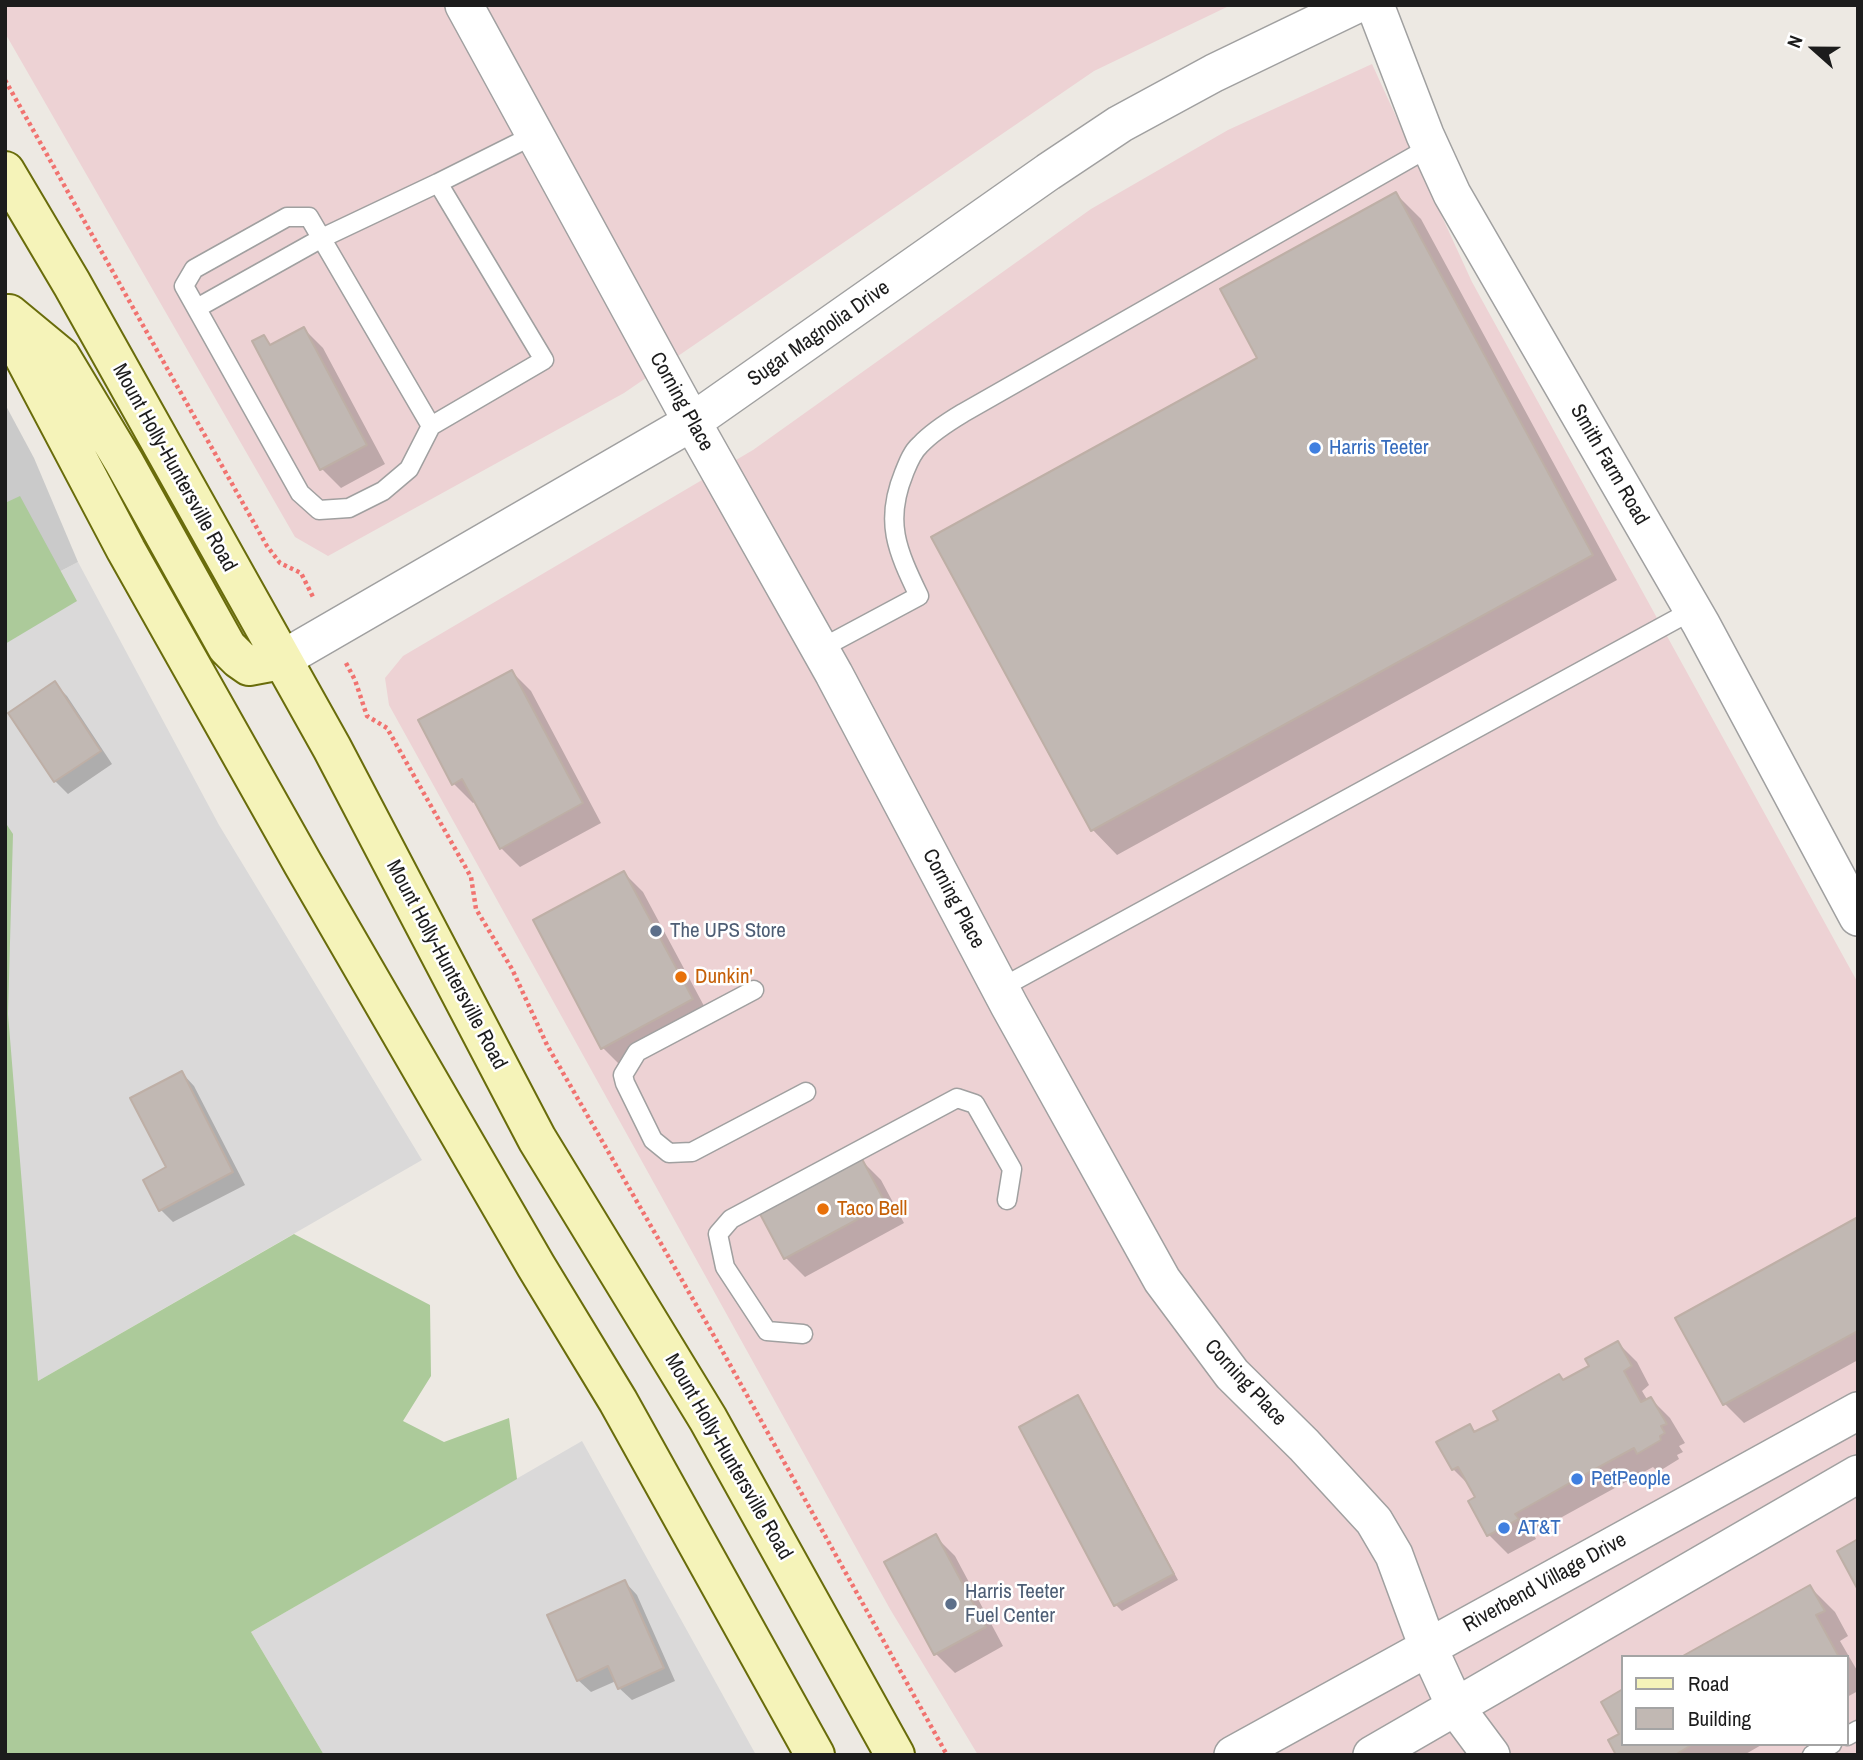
<!DOCTYPE html>
<html>
<head>
<meta charset="utf-8">
<style>
	body { margin:0 }
	#map { position:relative; width:1863px; height:1760px; overflow:hidden; background:#ede9e3; font-family:"Archivo Narrow",sans-serif }
	canvas { display:block }
	.frame { position:absolute; inset:0; border:7px solid #1c1c1c; pointer-events:none }
	.legend { position:absolute; left:1621px; top:1655px; width:228px; height:91px; box-sizing:border-box; background:#fff; border:2px solid #a4a4a4; margin:0; padding:9px 12px; list-style:none; font-size:21px; color:#1c1c1c }
	.legend li { display:flex; align-items:center; gap:14px; height:35px }
	.legend b { width:35px; border:2px solid #a4a4a4 }
	.north { position:absolute; left:1779px; top:14px; width:70px; height:70px; -webkit-text-stroke:5px #fff; paint-order:stroke; rotate:291deg; font-size:19px; font-weight:700; line-height:28px; text-align:center; color:#1c1c1c }
	.north::after { content:''; display:block; margin:auto; width:24px; height:32px; background:#1c1c1c; clip-path:polygon(50% 0,100% 100%,50% 72%,0 100%) }
</style>
</head>
<body>
<div id="map">
<canvas width="1863" height="1760"></canvas>
<div class="frame"></div>
<ul class="legend">
<li><b style="height:9px;background:#f5f3b9"></b>Road</li>
<li><b style="height:19px;background:#c1b8b3"></b>Building</li>
</ul>
<div class="north">N</div>
</div>
<script>
const g = document.querySelector('canvas').getContext('2d');
g.lineJoin = 'round';
function fillPath(path, color) { g.fillStyle = color; g.fill(path, 'evenodd'); }
function trace(path, color, width, dash) { g.strokeStyle = color; g.lineWidth = width; g.lineCap = dash ? 'butt' : 'round'; g.setLineDash(dash || []); g.stroke(path); }
function write(font, color, halo, rows, align = 'center') {
  g.font = font + ' "Archivo Narrow",sans-serif'; g.lineWidth = 5; g.setLineDash([]); g.textBaseline = 'middle'; g.strokeStyle = halo; g.fillStyle = color; for (const [text, x, y, turn = 0] of rows) {
    g.save(); g.translate(x, y); g.rotate((+turn || 0) * Math.PI / 180); g.textAlign = isNaN(turn) ? turn : align; if (halo) g.strokeText(text, 0, 0); g.fillText(text, 0, 0); g.restore();
  }
}
fillPath(new Path2D(`
	M 78,562 L 219,825 L 422,1160 L 38,1381 L 5,1217 L 5,600 Z
	M 582,1441 L 756,1755 L 324,1755 L 251,1632 Z`), '#dad9d9');
fillPath(new Path2D(`
	M 5,5 L 1231,5 L 1094,71 L 624,393 L 328,556 L 295,537 L 5,33 Z
	M 1372,64 L 1472,282 L 1858,983 L 1858,1755 L 978,1755 L 890,1609 L 389,705 L 385,678 L 403,656 L 753,450 L 1091,209 L 1228,130 ZM 1623,1657 L 1847,1657 L 1847,1744 L 1623,1744 Z`), '#edd2d4');
fillPath(new Path2D(`
	M 5,404 L 34,458 L 78,562 L 5,600 Z`), '#cacaca');
fillPath(new Path2D(`
	M 20,496 L 77,601 L 5,644 L 5,503 Z
	M 5,822 L 13,834 L 8,1014 L 38,1381 L 294,1234 L 430,1305 L 431,1376 L 403,1421 L 444,1442 L 509,1418 L 517,1479 L 251,1632 L 324,1755 L 5,1755 Z`), '#acca9a');
fillPath(new Path2D(`
	M 1396,194 L 1421,219 L 1617,580 L 1117,855 L 1092,829 L 1260,359 Z
	M 304,329 L 323,348 L 385,464 L 341,488 L 322,469 L 254,342 L 264,337 L 272,346 Z
	M 512,672 L 531,691 L 601,823 L 520,867 L 501,848 L 476,801 L 473,803 L 454,784 Z
	M 55,684 L 67,696 L 112,764 L 68,794 L 55,781 L 10,713 Z
	M 624,873 L 643,892 L 711,1019 L 622,1067 L 603,1048 Z
	M 182,1073 L 194,1086 L 245,1185 L 173,1222 L 161,1210 Z
	M 862,1161 L 881,1180 L 904,1223 L 805,1277 L 786,1258 L 762,1215 Z
	M 1858,1219 L 1858,1360 L 1744,1423 L 1725,1404 L 1677,1319 Z
	M 1618,1343 L 1637,1362 L 1649,1385 L 1642,1391 L 1648,1401 L 1651,1399 L 1670,1418 L 1685,1443 L 1679,1446 L 1683,1452 L 1677,1455 L 1679,1459 L 1658,1472 L 1653,1467 L 1533,1533 L 1536,1539 L 1508,1554 L 1489,1535 L 1471,1501 L 1477,1498 L 1472,1488 L 1453,1469 L 1470,1426 L 1477,1433 L 1591,1367 Z
	M 1077,1397 L 1083,1403 L 1178,1580 L 1122,1611 L 1116,1605 Z
	M 936,1537 L 955,1556 L 1003,1646 L 955,1673 L 936,1654 L 886,1563 Z
	M 625,1582 L 637,1595 L 675,1681 L 632,1700 L 619,1688 L 616,1681 L 591,1692 L 578,1680 Z
	M 1810,1587 L 1835,1612 L 1848,1636 L 1840,1641 L 1858,1672 L 1858,1691 L 1847,1697 L 1847,1657 L 1685,1657 Z
	M 1623,1691 L 1623,1744 L 1763,1744 L 1744,1755 L 1618,1755 L 1621,1735 L 1604,1702 Z`), '#0003');
const building = new Path2D(`
	M 1396,192 L 1593,555 L 1091,831 L 931,537 L 1257,358 L 1220,289 Z
	M 304,327 L 367,445 L 320,470 L 252,341 L 264,335 L 270,345 Z
	M 512,670 L 583,803 L 500,849 L 462,779 L 452,785 L 418,720 Z
	M 55,681 L 101,751 L 54,782 L 8,713 Z
	M 624,871 L 693,999 L 601,1049 L 533,920 Z
	M 182,1071 L 233,1172 L 159,1211 L 143,1180 L 166,1167 L 130,1098 Z
	M 862,1159 L 886,1204 L 784,1259 L 760,1214 Z
	M 1858,1217 L 1858,1331 L 1723,1405 L 1675,1318 Z
	M 1618,1341 L 1632,1366 L 1624,1371 L 1641,1402 L 1651,1397 L 1667,1424 L 1661,1426 L 1665,1433 L 1660,1436 L 1661,1440 L 1637,1454 L 1634,1448 L 1577,1479 L 1515,1514 L 1519,1519 L 1487,1536 L 1468,1501 L 1475,1497 L 1458,1467 L 1452,1470 L 1436,1442 L 1470,1424 L 1474,1432 L 1498,1420 L 1493,1411 L 1559,1374 L 1563,1380 L 1589,1366 L 1585,1359 Z
	M 1078,1395 L 1174,1574 L 1114,1606 L 1019,1427 Z
	M 936,1534 L 986,1627 L 934,1655 L 884,1562 Z
	M 1858,1539 L 1858,1590 L 1837,1551 Z
	M 625,1580 L 664,1668 L 618,1689 L 608,1666 L 577,1681 L 547,1615 Z
	M 1810,1585 L 1825,1611 L 1816,1615 L 1839,1657 L 1681,1657 Z
	M 1623,1689 L 1623,1744 L 1693,1744 L 1675,1755 L 1616,1755 L 1608,1740 L 1619,1734 L 1601,1702 Z`);
fillPath(building, '#c1b8b3');
trace(building, '#beafa6', 2);
const lane = new Path2D(`
	M 197,308 L 322,238 L 438,183
	M 431,426 L 409,469 L 383,491 L 349,508 L 319,510 L 300,493 L 184,286 L 194,269 L 287,217 L 309,217 L 431,426 L 544,360 L 438,183 L 536,134
	M 820,649 L 919,596 C 897,550 884,522 904,473 C 908,463 912,452 920,445 C 932,432 948,422 963,413 L 1430,147
	M 1001,988 L 1693,610
	M 754,990 L 637,1052 L 623,1075 L 625,1083 L 653,1140 L 669,1153 L 692,1152 L 806,1092
	M 803,1334 L 767,1331 L 725,1267 L 718,1234 L 731,1219 L 957,1098 L 975,1104 L 1012,1169 L 1007,1200
	M 1847,1736 L 1858,1730
	M 1812,1755 L 1832,1744`);
const street = new Path2D(`
	M 464,5 L 692,422 L 834,674 L 1009,1005 L 1162,1280 L 1232,1374 L 1304,1445 L 1374,1521 L 1394,1555 L 1428,1647 L 1456,1708 L 1491,1755
	M 1375,5 L 1425,135 L 1452,194 L 1701,624 L 1858,917
	M 281,660 L 692,422 L 1048,172 L 1120,124 L 1214,73 L 1355,5
	M 1233,1755 L 1858,1411
	M 1372,1755 L 1858,1474`);
const secondary = new Path2D(`
	M 5,171 L 72,284 L 332,748 L 537,1139 L 708,1419 L 895,1755
	M 9,314 L 61,357 L 124,462 L 227,647 L 239,659 L 249,666 L 281,660
	M 5,321 L 126,550 L 303,864 L 536,1266 L 618,1401 L 815,1755`);
trace(lane, '#a0a0a0', 21);
trace(street, '#a0a0a0', 40);
trace(secondary, '#696c0b', 42);
trace(new Path2D(`
	M 5,80 L 267,546 L 280,563 L 301,573 L 314,599
	M 346,663 L 355,680 L 367,716 L 387,728 L 471,877 L 476,909 L 512,969 L 547,1045 L 714,1336 L 947,1755`), '#f17370', 4.5, [3.5, 3.5]);
trace(lane, '#fff', 18);
trace(street, '#fff', 37);
trace(secondary, '#f5f3b9', 38);
for (const [x, y, r, color] of [
	[1315,448,7,"#3f7fe0"],
	[656,931,7,"#5c6f8a"],
	[681,977,7,"#e8710a"],
	[823,1209,7,"#e8710a"],
	[1577,1479,7,"#3f7fe0"],
	[1504,1528,7,"#3f7fe0"],
	[951,1604,7,"#5c6f8a"]
]) { const dot = new Path2D(); dot.arc(x, y, r, 0, 2 * Math.PI); g.fillStyle = color; g.fill(dot); trace(dot, '#fff', 2.5); }
write('21px', '#1c1c1c', '#fff', [
	["Sugar Magnolia Drive",819,334,-35],
	["Corning Place",681,402,61],
	["Smith Farm Road",1609,465,60],
	["Mount Holly-Huntersville Road",174,468,61],
	["Corning Place",953,899,62],
	["Mount Holly-Huntersville Road",446,965,62],
	["Corning Place",1245,1383,47],
	["Mount Holly-Huntersville Road",728,1457,60],
	["Riverbend Village Drive",1545,1583,-29]
]);
write('21px', '#366cbe', '#fff', [
	["Harris Teeter",1329,448],
	["PetPeople",1591,1479],
	["AT&T",1518,1528]
], 'left');
write('21px', '#4e5e75', '#fff', [
	["The UPS Store",670,931],
	["Harris Teeter",965,1592],
	["Fuel Center",965,1616]
], 'left');
write('21px', '#c56008', '#fff', [
	["Dunkin'",695,977],
	["Taco Bell",837,1209]
], 'left');
</script>
</body>
</html>
